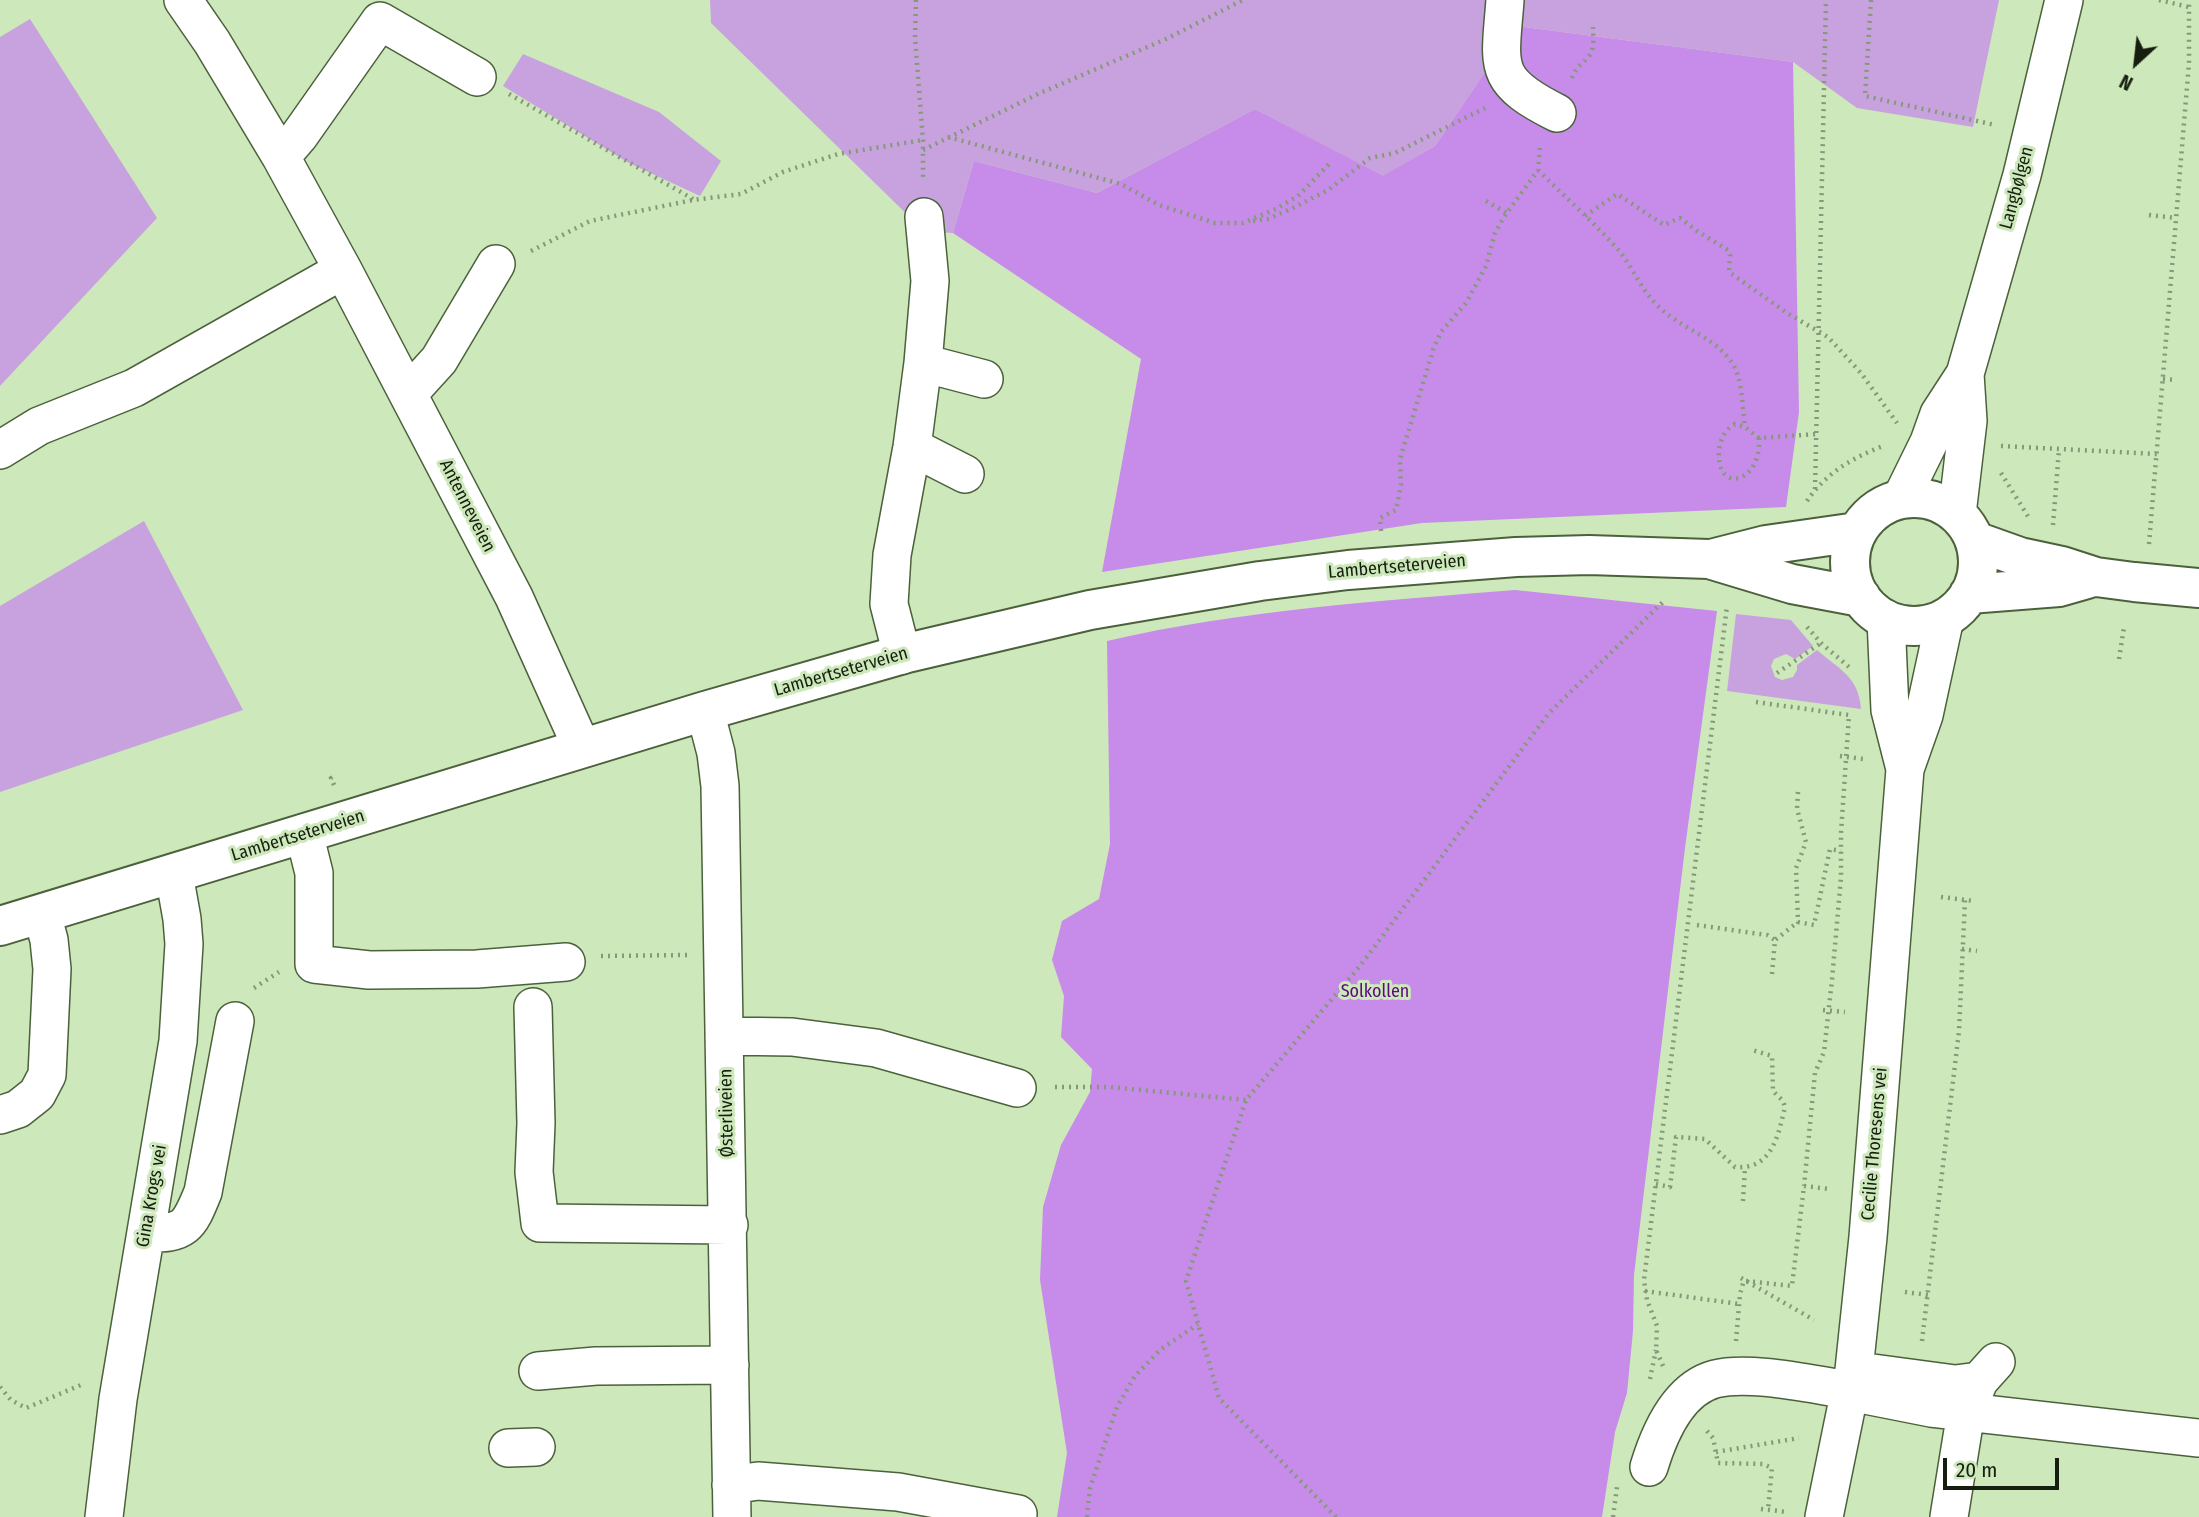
<!DOCTYPE html>
<html>
<head>
<meta charset="utf-8">
<style>
	body { margin:0 }
	#map { position:relative; width:2199px; height:1517px; overflow:hidden; background:#cde8bb; font-family:"Fira Sans Condensed",sans-serif }
	canvas { display:block }
	.north { position:absolute; left:2101px; top:28px; width:70px; height:70px; -webkit-text-stroke:5px #cde8bb; paint-order:stroke; rotate:207deg; font-size:19px; font-weight:700; line-height:28px; text-align:center; color:#161f0f }
	.north::after { content:''; display:block; margin:auto; width:24px; height:32px; background:#161f0f; clip-path:polygon(50% 0,100% 100%,50% 72%,0 100%) }
	.scale { position:absolute; left:1943px; top:1458px; width:116px; height:32px; box-sizing:border-box; border:4px solid #161f0f; border-top:0; padding-left:9px; font-size:21px; line-height:24px; white-space:nowrap; color:#161f0f; -webkit-text-stroke:5px #cde8bb; paint-order:stroke }
</style>
</head>
<body>
<div id="map">
<canvas width="2199" height="1517"></canvas>
<div class="north">N</div>
<div class="scale">20 m</div>
</div>
<script>
const g = document.querySelector('canvas').getContext('2d');
g.lineJoin = 'round';
function fillPath(path, color) { g.fillStyle = color; g.fill(path, 'evenodd'); }
function trace(path, color, width, dash) { g.strokeStyle = color; g.lineWidth = width; g.lineCap = dash ? 'butt' : 'round'; g.setLineDash(dash || []); g.stroke(path); }
function write(font, color, halo, rows, align = 'center') {
  g.font = font + ' "Fira Sans Condensed",sans-serif'; g.lineWidth = 6; g.setLineDash([]); g.textBaseline = 'middle'; g.strokeStyle = halo; g.fillStyle = color; for (const [text, x, y, turn = 0] of rows) {
    g.save(); g.translate(x, y); g.rotate((+turn || 0) * Math.PI / 180); g.textAlign = isNaN(turn) ? turn : align; if (halo) g.strokeText(text, 0, 0); g.fillText(text, 0, 0); g.restore();
  }
}
fillPath(new Path2D(`
	M 710,0 L 1999,0 L 1973,127 L 1857,108 L 1793,62 L 1516,26 L 1435,146 L 1383,177 L 1255,109 L 1097,193 L 974,161 L 953,233 L 924,231 L 711,23 Z
	M 30,19 L 157,218 L 0,386 L 0,37 Z
	M 523,54 L 659,112 L 721,161 L 700,196 L 629,163 L 503,86 Z
	M 144,521 L 243,710 L 0,792 L 0,606 Z
	M 1736,614 L 1791,620 L 1813,646 L 1795,659 L 1786,654 L 1774,659 L 1771,666 L 1775,677 L 1782,680 L 1793,677 L 1797,670 L 1797,665 L 1817,650 C 1840,670 1859,677 1861,709 L 1727,691 Z`), '#c8a2df');
fillPath(new Path2D(`
	M 1516,26 L 1793,62 L 1799,412 L 1786,507 L 1422,523 L 1102,572 L 1141,359 L 953,233 L 974,161 L 1097,193 L 1255,109 L 1383,176 L 1435,146 Z
	M 1515,590 L 1717,611 L 1685,848 L 1634,1275 L 1633,1331 L 1627,1393 L 1615,1432 L 1602,1517 L 1057,1517 L 1067,1453 L 1040,1280 L 1043,1207 L 1061,1145 L 1090,1092 L 1092,1069 L 1061,1037 L 1064,996 L 1052,960 L 1062,921 L 1099,899 L 1110,844 L 1107,641 C 1241,610 1378,601 1515,590 Z`), '#c78be9');
const minor = new Path2D(`
	M 183,0 L 212,42 L 281,157 L 343,270 L 514,597 L 582,748
	M 1505,0 C 1500,67 1491,80 1557,113
	M 281,157 L 299,136 L 380,21 L 477,77
	M 923,363 L 984,379
	M 409,393 L 439,360 L 496,264
	M 912,447 L 965,474
	M 0,450 L 39,426 L 134,388 L 343,270
	M 1901,499 L 1929,442 L 1939,414 L 1965,374 L 2022,175 L 2064,0
	M 1957,514 L 1968,421 L 1965,374
	M 1886,619 L 1890,710 L 1905,769
	M 902,655 L 889,604 L 892,555 L 912,447 L 923,363 L 930,281 L 924,217
	M 705,711 L 716,753 L 720,786 L 732,1517
	M 304,833 L 314,873 L 314,964 L 369,970 L 477,969 L 566,962
	M 533,1007 L 536,1123 L 534,1172 L 540,1223 L 729,1225
	M 724,1036 L 792,1037 L 876,1048 L 1017,1088
	M 0,1115 L 18,1109 L 37,1094 L 47,1075 L 52,969 L 49,940 L 42,914
	M 146,1233 C 185,1234 189,1227 203,1192 L 235,1021
	M 538,1371 L 596,1366 L 730,1365
	M 1873,1373 L 1955,1384 L 1979,1381
	M 1850,1392 L 1931,1408 L 2199,1438
	M 508,1448 L 536,1447
	M 1649,1467 C 1659,1434 1678,1389 1715,1379 C 1750,1370 1814,1385 1850,1390
	M 731,1485 L 758,1481 L 898,1492 L 1018,1514
	M 104,1517 L 118,1399 L 178,1041 L 184,944 L 182,919 L 174,874
	M 1824,1517 L 1854,1370 L 1868,1237 L 1905,769 L 1924,715 L 1945,618
	M 1949,1517 L 1966,1412 L 1979,1381 L 1996,1362`);
const major = new Path2D(`
	M1850 562a64 64 0 1 1 128 0a64 64 0 1 1-128 0Z
	M 1975,541 L 2020,557 L 2062,566 L 2096,577 L 2134,582 L 2199,588
	M 1711,559 L 1766,545 L 1857,532
	M 1969,594 L 2059,587 L 2087,579
	M 0,926 L 705,711 L 907,653 L 1090,610 L 1260,581 L 1348,570 L 1516,557 L 1589,555 L 1709,559 L 1792,584 L 1861,597`);
trace(minor, '#4b613b', 40);
trace(major, '#4b613b', 42);
trace(new Path2D(`
	M 916,0 L 915,38 L 923,140 L 923,181
	M 1871,0 L 1865,96 L 1995,125
	M 2159,0 L 2189,7
	M 1572,78 C 1577,65 1582,65 1589,56 C 1595,48 1593,36 1593,27
	M 509,94 L 693,199
	M 948,137 L 1121,184 L 1159,205 L 1215,223 L 1243,223 L 1276,209 L 1298,196 L 1332,161
	M 923,150 L 1040,93 L 1166,39 L 1243,0
	M 1538,170 C 1563,195 1590,219 1614,245 C 1632,264 1639,288 1658,306 C 1679,327 1712,336 1730,360 C 1743,376 1742,407 1745,427
	M 1486,201 L 1507,213
	M 2149,215 L 2176,218
	M 1585,216 L 1617,194 L 1664,225 L 1680,218 L 1697,231 L 1728,250 L 1730,255 L 1729,272 L 1787,313 L 1828,337 L 1861,373 L 1897,423
	M 1253,221 L 1268,219 L 1295,207 L 1328,190 L 1370,158 L 1395,153 L 1485,108
	M 531,251 L 590,221 L 693,200 L 741,194 L 783,172 L 838,154 L 923,140
	M 2163,379 L 2177,380
	M 1759,438 L 1745,427 L 1735,424 C 1725,429 1720,440 1719,451 C 1716,495 1762,483 1759,438 L 1818,434
	M 2001,446 L 2157,454
	M 2001,473 L 2029,518
	M 1815,489 L 1826,0
	M 1807,501 C 1826,473 1852,458 1883,446
	M 2053,525 L 2059,449
	M 1381,531 L 1380,518 L 1396,510 L 1401,485 L 1400,459 L 1433,350 L 1441,332 L 1466,303 L 1486,266 L 1495,233 L 1504,217 L 1538,170 L 1540,147
	M 2149,544 L 2189,63 L 2189,0
	M 1807,627 L 1821,643 L 1849,667
	M 2119,659 L 2124,627
	M 1777,673 L 1821,643
	M 1756,702 L 1849,715 L 1841,833 L 1841,877 L 1832,980 L 1824,1052 L 1815,1073 L 1804,1186
	M 1840,756 L 1863,759
	M 334,785 L 331,778 L 336,776
	M 1798,792 L 1797,809 L 1806,842 L 1796,868 L 1798,922 L 1814,925 L 1830,849 L 1841,851
	M 1941,897 L 1974,901
	M 1697,925 L 1767,935 L 1775,940
	M 1962,949 L 1977,951
	M 601,956 L 687,955
	M 1772,974 L 1775,940 L 1798,922
	M 254,988 L 279,972
	M 1823,1010 L 1845,1012
	M 1055,1087 L 1109,1087 L 1246,1100
	M 1656,1184 L 1670,1187 L 1676,1137 L 1705,1139 L 1735,1167 C 1772,1170 1778,1136 1785,1107 L 1783,1101 L 1773,1091 L 1772,1056 L 1752,1050
	M 1743,1201 L 1745,1167
	M 1741,1278 L 1814,1320
	M 1746,1281 L 1792,1286 L 1804,1186 L 1829,1189
	M 1645,1291 L 1739,1304
	M 1905,1292 L 1928,1295
	M 1736,1341 L 1740,1294 L 1744,1280
	M 1922,1341 L 1959,1031 L 1965,900
	M 1663,1366 L 1656,1350 L 1657,1326 L 1647,1300 L 1644,1280 L 1727,606
	M 1650,1379 L 1656,1350
	M 0,1387 L 11,1400 L 26,1408 L 81,1385
	M 1707,1431 L 1713,1438 L 1718,1463 L 1763,1464 L 1772,1468 L 1768,1510
	M 1716,1452 L 1799,1438
	M 1761,1509 L 1787,1512
	M 1087,1517 L 1090,1488 L 1117,1407 L 1135,1376 L 1160,1350 L 1198,1324
	M 1336,1517 L 1219,1398 L 1186,1281 L 1246,1100 L 1360,966 L 1549,713 L 1664,601
	M 1613,1517 L 1617,1487`), '#859978', 4.5, [2, 5]);
trace(minor, '#fff', 37);
trace(major, '#fff', 38);
write('18px', '#161f0f', '#cde8bb', [
	["Langbølgen",2017,188,-75],
	["Antenneveien",467,506,63],
	["Lambertseterveien",1397,567,-5],
	["Lambertseterveien",841,672,-16],
	["Lambertseterveien",298,836,-17],
	["Østerliveien",727,1113,-91],
	["Cecilie Thoresens vei",1875,1144,-85],
	["Gina Krogs vei",152,1196,-80]
]);
write('18px', '#5d097e', '#cde8bb', [
	["Solkollen",1375,992]
]);
</script>
</body>
</html>
